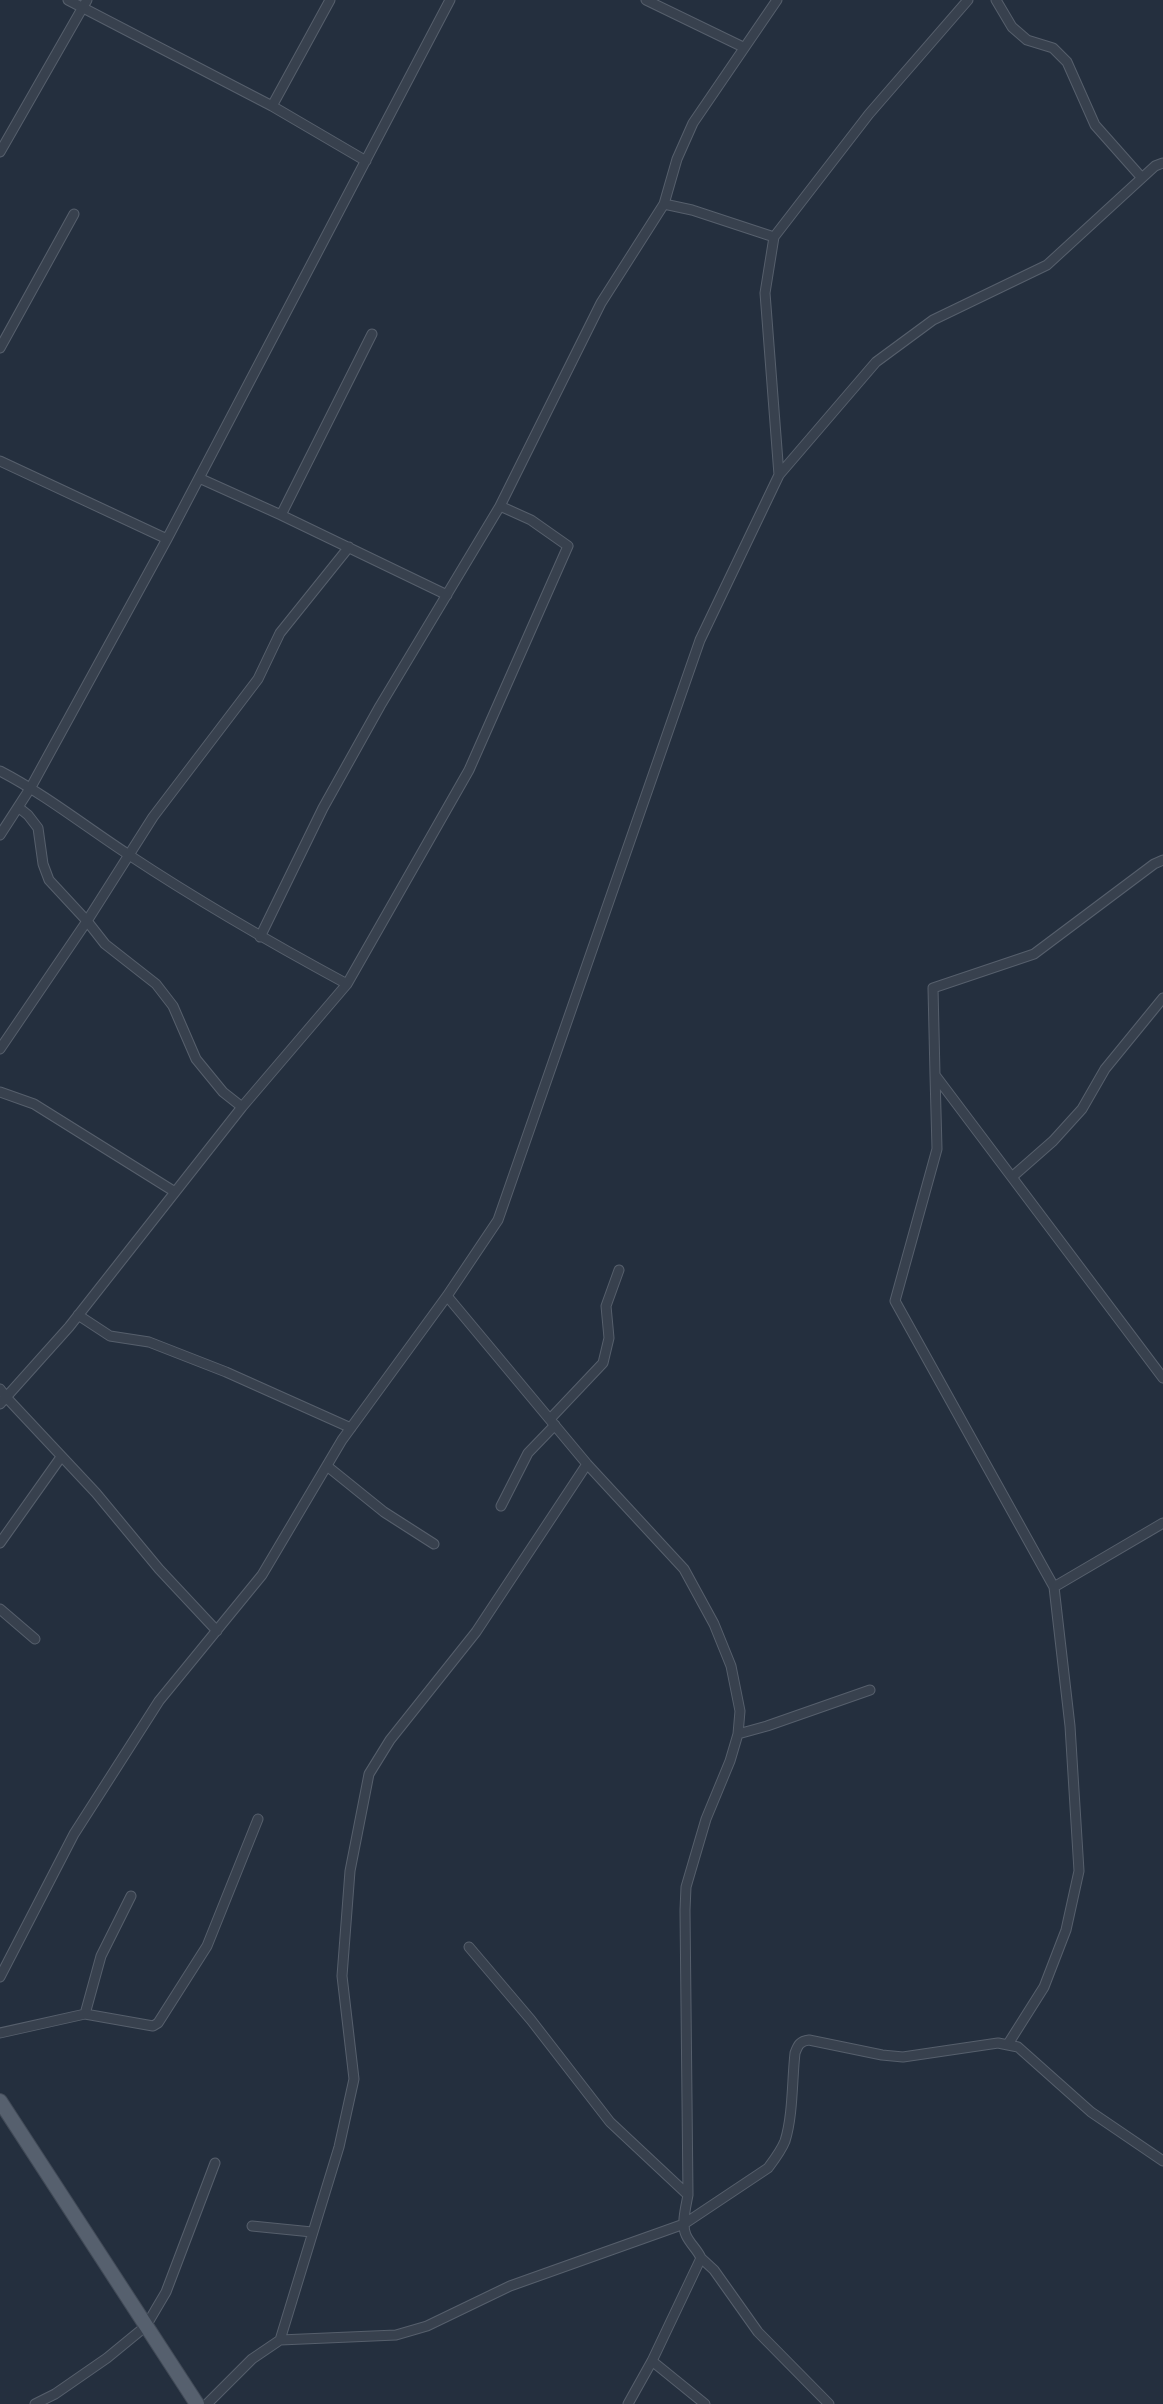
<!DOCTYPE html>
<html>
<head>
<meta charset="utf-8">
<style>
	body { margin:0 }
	canvas { display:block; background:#242f3e }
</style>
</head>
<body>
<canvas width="1163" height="2404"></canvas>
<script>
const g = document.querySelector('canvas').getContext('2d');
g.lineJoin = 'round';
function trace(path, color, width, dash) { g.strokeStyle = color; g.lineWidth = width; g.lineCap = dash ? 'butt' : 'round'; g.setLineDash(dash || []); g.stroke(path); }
const minor = new Path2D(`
	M 68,0 L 272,106 L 366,161
	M 646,0 L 743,47
	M 996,0 L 1012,27 L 1027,40 L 1053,48 L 1067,62 L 1095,125 L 1142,178
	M 272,106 L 330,0
	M 0,152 L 87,0
	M 664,204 L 677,159 L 693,123 L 777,0
	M 0,348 L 74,214
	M 0,461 L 167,539
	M 779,475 L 765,293 L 774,237 L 869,114 L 968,0
	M 199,478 L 281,515 L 447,595
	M 281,515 L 372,334
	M 0,771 C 46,795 86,827 129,855 C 200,902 273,944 347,984
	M 18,807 L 28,815 L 38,828 L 43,864 L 49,880 L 87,921 L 105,944 L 156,984 L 173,1006 L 196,1059 L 223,1092 L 242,1107
	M 0,835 L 31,787 L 167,539 L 450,0
	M 1163,860 L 1154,864 L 1034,954 L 933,988 L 935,1075 L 1163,1378
	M 260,937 L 323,808 L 380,706 L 500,506
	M 0,1049 L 87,921 L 153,817 L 258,679 L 280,633 L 349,547
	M 935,1075 L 937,1149 L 895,1301 L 1054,1587
	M 0,1092 L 34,1104 L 175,1192
	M 1012,1177 L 1053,1141 L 1082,1109 L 1105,1069 L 1163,998
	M 447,1296 L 587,1464 L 684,1569 L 714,1624 L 731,1666 L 740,1711 L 738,1734 L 730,1761 L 706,1819 L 686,1887 L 685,1910 L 688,2195 C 686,2206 681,2224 686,2235 C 690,2244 697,2249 701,2258 L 652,2361 L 628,2404
	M 78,1315 L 110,1336 L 149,1342 L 226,1372 L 351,1428
	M 0,1389 L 6,1397 L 96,1493 L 159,1569 L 217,1631
	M 0,1404 L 69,1327 L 242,1107 L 347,984 L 469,770 L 568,546 L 531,520 L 500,506 L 601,303 L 664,204 L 692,210 L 774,237
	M 550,1419 L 603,1363 L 609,1338 L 606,1306 L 619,1270
	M 327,1466 L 384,1512 L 434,1544
	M 501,1506 L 528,1453 L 555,1425
	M 0,1543 L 61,1457
	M 0,1609 L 35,1639
	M 738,1734 L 767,1726 L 870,1690
	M 469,1947 L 531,2020 L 610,2122 L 688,2195
	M 0,1977 L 74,1834 L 159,1701 L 262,1575 L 342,1440 L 447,1296 L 498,1220 L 700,640 L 779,475 L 876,362 L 933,320 L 1047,265 L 1155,166 L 1163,163
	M 85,2014 L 101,1956 L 131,1896
	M 0,2033 L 85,2014 L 153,2026 L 158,2023 L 207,1946 L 258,1819
	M 1008,2044 L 1044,1987 L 1066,1930 L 1079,1871 L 1070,1726 L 1054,1587 L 1163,1523
	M 252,2226 L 312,2232
	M 701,2258 L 714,2270 L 758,2332 L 829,2404
	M 280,2340 L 339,2147 L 354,2079 L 342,1976 L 350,1871 L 369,1774 L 390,1740 L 476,1632 L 587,1464
	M 652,2361 L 705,2404
	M 35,2404 L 55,2394 L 107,2358 L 146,2326 L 166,2292 L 215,2163
	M 207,2404 L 252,2359 L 280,2340 L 396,2335 L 427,2326 L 510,2286 L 684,2224 L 768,2168 C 774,2160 781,2151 785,2141 C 793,2116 792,2080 795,2053 C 798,2045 800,2041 809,2040 L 882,2055 L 903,2057 L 998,2043 L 1018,2047 L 1091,2112 L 1163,2161`);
const primary = new Path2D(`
	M 0,2101 L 197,2404`);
trace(minor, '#565f6c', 11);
trace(primary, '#414a57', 16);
trace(minor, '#38414e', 9);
trace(primary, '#56606e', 14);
</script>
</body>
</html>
